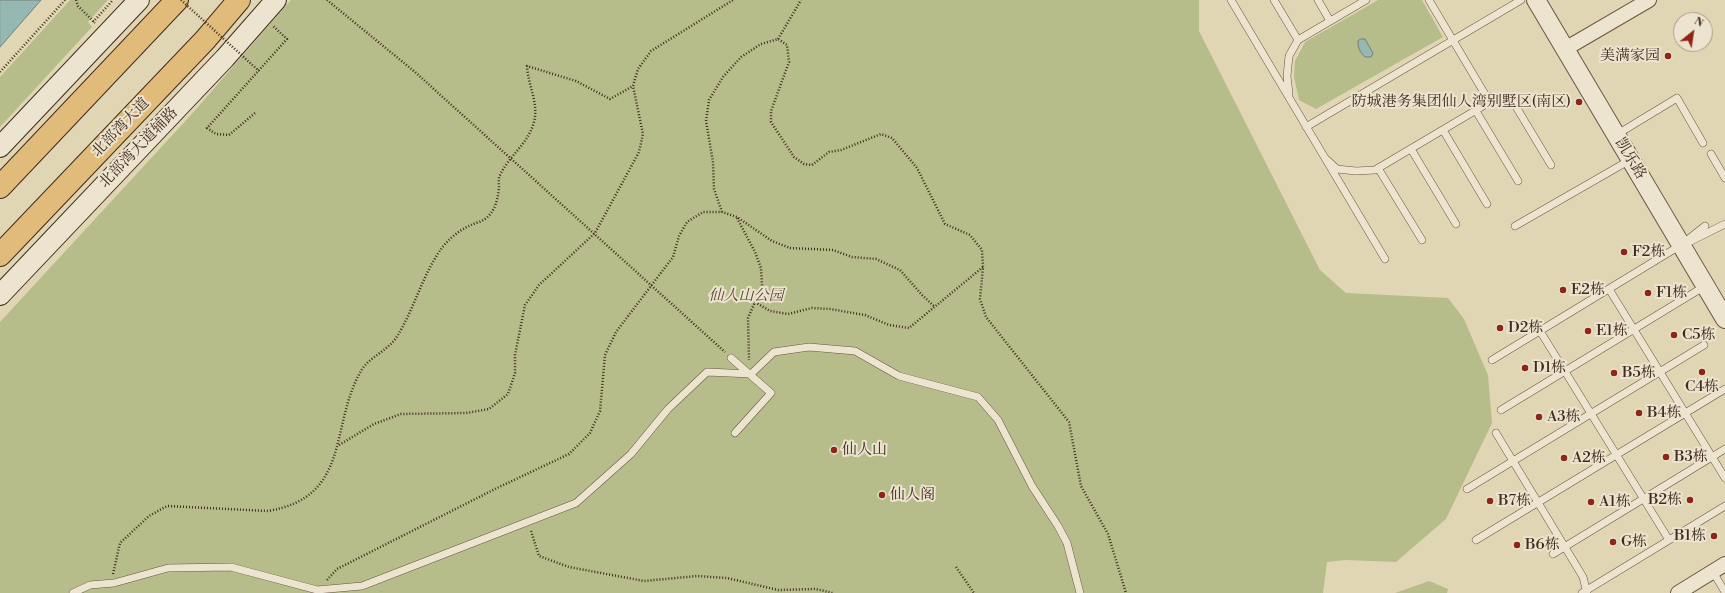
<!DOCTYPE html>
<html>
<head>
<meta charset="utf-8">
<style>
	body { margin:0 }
	#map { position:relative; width:1725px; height:593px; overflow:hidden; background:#e1d6b4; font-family:"Libre Bodoni",serif }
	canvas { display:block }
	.north { position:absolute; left:1673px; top:12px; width:40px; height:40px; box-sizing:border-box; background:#ece4ce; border:1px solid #a89a88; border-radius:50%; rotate:30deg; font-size:11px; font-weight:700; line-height:16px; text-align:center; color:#412a1f }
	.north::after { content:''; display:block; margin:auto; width:14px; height:18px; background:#8f2418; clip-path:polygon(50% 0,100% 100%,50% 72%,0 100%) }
</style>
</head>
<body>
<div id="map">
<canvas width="1725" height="593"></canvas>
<div class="north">N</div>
</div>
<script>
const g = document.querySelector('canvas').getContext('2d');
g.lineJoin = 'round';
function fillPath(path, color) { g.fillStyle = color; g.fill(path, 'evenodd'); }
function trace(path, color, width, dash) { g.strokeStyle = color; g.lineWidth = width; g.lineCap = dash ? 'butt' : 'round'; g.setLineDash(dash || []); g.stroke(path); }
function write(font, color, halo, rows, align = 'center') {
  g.font = font + ' "Libre Bodoni","Noto Serif SC",serif'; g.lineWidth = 4; g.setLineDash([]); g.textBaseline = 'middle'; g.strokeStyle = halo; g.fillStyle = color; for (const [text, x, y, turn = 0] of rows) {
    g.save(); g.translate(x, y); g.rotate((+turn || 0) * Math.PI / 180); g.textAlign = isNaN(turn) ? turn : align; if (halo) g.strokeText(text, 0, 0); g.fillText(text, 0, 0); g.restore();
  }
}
fillPath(new Path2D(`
	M 70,0 L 108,0 L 88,22 L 92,27 L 0,127 L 0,77 Z
	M 291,0 L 1199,0 L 1199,31 L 1320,270 L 1346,293 L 1448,298 L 1464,319 L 1488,375 L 1492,423 L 1446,519 L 1396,562 L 1345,560 L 1327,562 L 1323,593 L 0,593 L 0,322 L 190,116 Z
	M 1378,0 L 1422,0 L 1443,37 L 1316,109 L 1299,100 L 1294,77 L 1295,61 L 1305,42 Z
	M 1429,581 L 1448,589 L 1447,593 L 1395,593 Z`), '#b6bd8b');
const water = new Path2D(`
	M 0,0 L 41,0 L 0,47 Z
	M 1361,39 L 1365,39 L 1373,53 L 1371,57 L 1365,57 C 1360,52 1358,49 1358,41 Z`);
fillPath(water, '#95b8b3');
trace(water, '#737f78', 1);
const service = new Path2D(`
	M 1231,0 L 1385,259
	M 1274,0 L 1298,40
	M 1318,0 L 1330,21
	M 1289,94 L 1287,76 L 1289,56 L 1298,40 L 1366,0
	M 1486,96 L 1512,100 L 1551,165
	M 1476,111 L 1518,181
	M 1306,127 L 1521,0
	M 1443,130 L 1487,204
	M 1616,135 L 1677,98 L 1703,143
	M 1411,149 L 1456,224
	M 1711,154 L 1725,178
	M 1325,158 L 1337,169 L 1356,171 L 1375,170 L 1483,106 L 1486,96 L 1429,0
	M 1378,168 L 1422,240
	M 1515,226 L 1630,160
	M 1691,241 L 1725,224
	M 1609,289 L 1725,478
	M 1540,331 L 1669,540
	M 731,358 L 771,393 L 735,433
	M 1492,360 L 1681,245 L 1705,226
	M 1501,410 L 1705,286
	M 1496,433 L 1583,577 L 1587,593
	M 1467,489 L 1704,345
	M 1476,540 L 1725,389
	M 1553,554 L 1725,449
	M 1713,572 L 1725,592
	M 73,593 L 90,585 L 114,583 L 168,568 L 231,567 L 317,590 L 362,586 L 576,503 L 631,454 L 668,409 L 707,372 L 751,374 L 774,352 L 809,347 L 855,351 L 899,376 L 978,397 L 998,420 L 1032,486 L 1058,526 L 1067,543 L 1080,593
	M 1582,593 L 1725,506`);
const minor = new Path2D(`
	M 1565,49 L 1649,0
	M 1678,593 L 1725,564`);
const tertiary = new Path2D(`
	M 1536,0 L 1725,319`);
const secondary = new Path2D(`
	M 0,147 L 139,0
	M 0,295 L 225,58 L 276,0`);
const trunk = new Path2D(`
	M 0,187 L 177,0
	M 0,255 L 205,40 L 239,0`);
trace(service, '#695544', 8);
trace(minor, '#695544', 16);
trace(tertiary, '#695544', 20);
trace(secondary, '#412a1f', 22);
trace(trunk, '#412a1f', 24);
trace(new Path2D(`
	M 76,0 L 78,6 L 95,23
	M 327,0 L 415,72 L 725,352
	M 93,22 L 113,0
	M 778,39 L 801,0
	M 0,72 L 65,0
	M 255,113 L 229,135 L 216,134 L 207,128 L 287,39 L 273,26
	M 722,212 L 714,189 L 713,162 L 706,121 L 709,100 L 723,77 L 741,57 L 761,44 L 778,39 L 787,45 L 789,62 L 771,111 L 771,122 L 794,157 L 804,164 L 812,165 L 829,152 L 841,150 L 881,134 L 892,138 L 917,168 L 945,224 L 970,235 L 982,250 L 983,267 L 980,299 L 986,317 L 1069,422 L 1081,486 L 1108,534 L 1126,593
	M 737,218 L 755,252 L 761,268 L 762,286 L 748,318 L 749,360
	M 755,302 L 770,311 L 788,314 L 812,308 L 830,309 L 865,315 L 889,325 L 909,328 L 983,267
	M 339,445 L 374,424 L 401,414 L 466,413 L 489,409 L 508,394 L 515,373 L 515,355 L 525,305 L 539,285 L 595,233 L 639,152 L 643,134 L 633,86 L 638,69 L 651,51 L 733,0
	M 531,531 L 539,556 L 569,567 L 644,581 L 697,576 L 727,578 L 778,590 L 816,589 L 833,593
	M 956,567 L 974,593
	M 113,574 L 120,543 L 149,516 L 167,506 L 268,511 C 352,497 329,426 361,371 C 368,358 387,351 396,338 C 413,312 421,279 439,252 C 446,241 459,230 471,225 C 475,223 481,222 485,219 C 495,212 498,199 499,187 C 499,183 498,179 500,175 C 509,156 528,144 534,122 C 539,103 528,86 527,66 L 576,81 L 610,99 L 633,86
	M 327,580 L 337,569 L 495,489 L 569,454 L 590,433 L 600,411 L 605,355 L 616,332 L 673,257 L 679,236 L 687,222 L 703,212 L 722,212 L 737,217 L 772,241 L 790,248 L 833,250 L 852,257 L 876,259 L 900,270 L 922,295 L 935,307`), '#412a1f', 2.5, [1, 2]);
trace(service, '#ece4ce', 7);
trace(minor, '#ece4ce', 14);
trace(tertiary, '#ece4ce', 18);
trace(secondary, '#ece4ce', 20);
trace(trunk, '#e0bb7a', 22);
trace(new Path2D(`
	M 181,0 L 259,71`), '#412a1f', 2.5, [1, 2]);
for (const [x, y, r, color] of [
	[1668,56,4,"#8f2418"],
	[1579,102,4,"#8f2418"],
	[1624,252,4,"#8f2418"],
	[1563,290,4,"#8f2418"],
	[1648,293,4,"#8f2418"],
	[1500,328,4,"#8f2418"],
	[1588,331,4,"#8f2418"],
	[1674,335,4,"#8f2418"],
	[1525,368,4,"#8f2418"],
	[1702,372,4,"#8f2418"],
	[1614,373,4,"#8f2418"],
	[1639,413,4,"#8f2418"],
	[1539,417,4,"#8f2418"],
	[834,450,4,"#8f2418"],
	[1666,457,4,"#8f2418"],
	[1564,458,4,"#8f2418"],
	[882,495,4,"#8f2418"],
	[1690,500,4,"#8f2418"],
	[1490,501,4,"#8f2418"],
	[1591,502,4,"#8f2418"],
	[1714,536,4,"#8f2418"],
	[1613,542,4,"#8f2418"],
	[1517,545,4,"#8f2418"]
]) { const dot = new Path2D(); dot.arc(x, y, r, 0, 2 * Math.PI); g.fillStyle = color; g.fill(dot); trace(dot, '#ece4ce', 1.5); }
write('15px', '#412a1f', '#ece4ce', [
	["美满家园",1660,56,"right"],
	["防城港务集团仙人湾别墅区(南区)",1571,102,"right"],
	["F2栋",1632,252],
	["E2栋",1571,290],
	["F1栋",1656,293],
	["D2栋",1508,328],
	["E1栋",1596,331],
	["C5栋",1682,335],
	["D1栋",1533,368],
	["B5栋",1622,373],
	["C4栋",1702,387,"center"],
	["B4栋",1647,413],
	["A3栋",1547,417],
	["仙人山",842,450],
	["B3栋",1674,457],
	["A2栋",1572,458],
	["仙人阁",890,495],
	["B2栋",1682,500,"right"],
	["B7栋",1498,501],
	["A1栋",1599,502],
	["B1栋",1706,536,"right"],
	["G栋",1621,542],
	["B6栋",1525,545]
], 'left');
write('15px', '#412a1f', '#ece4ce', [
	["北部湾大道",121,128,-46],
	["北部湾大道辅路",139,148,-46],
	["凯乐路",1630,159,59]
]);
write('italic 15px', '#584735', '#ece4ce', [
	["仙人山公园",746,296]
]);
</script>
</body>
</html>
